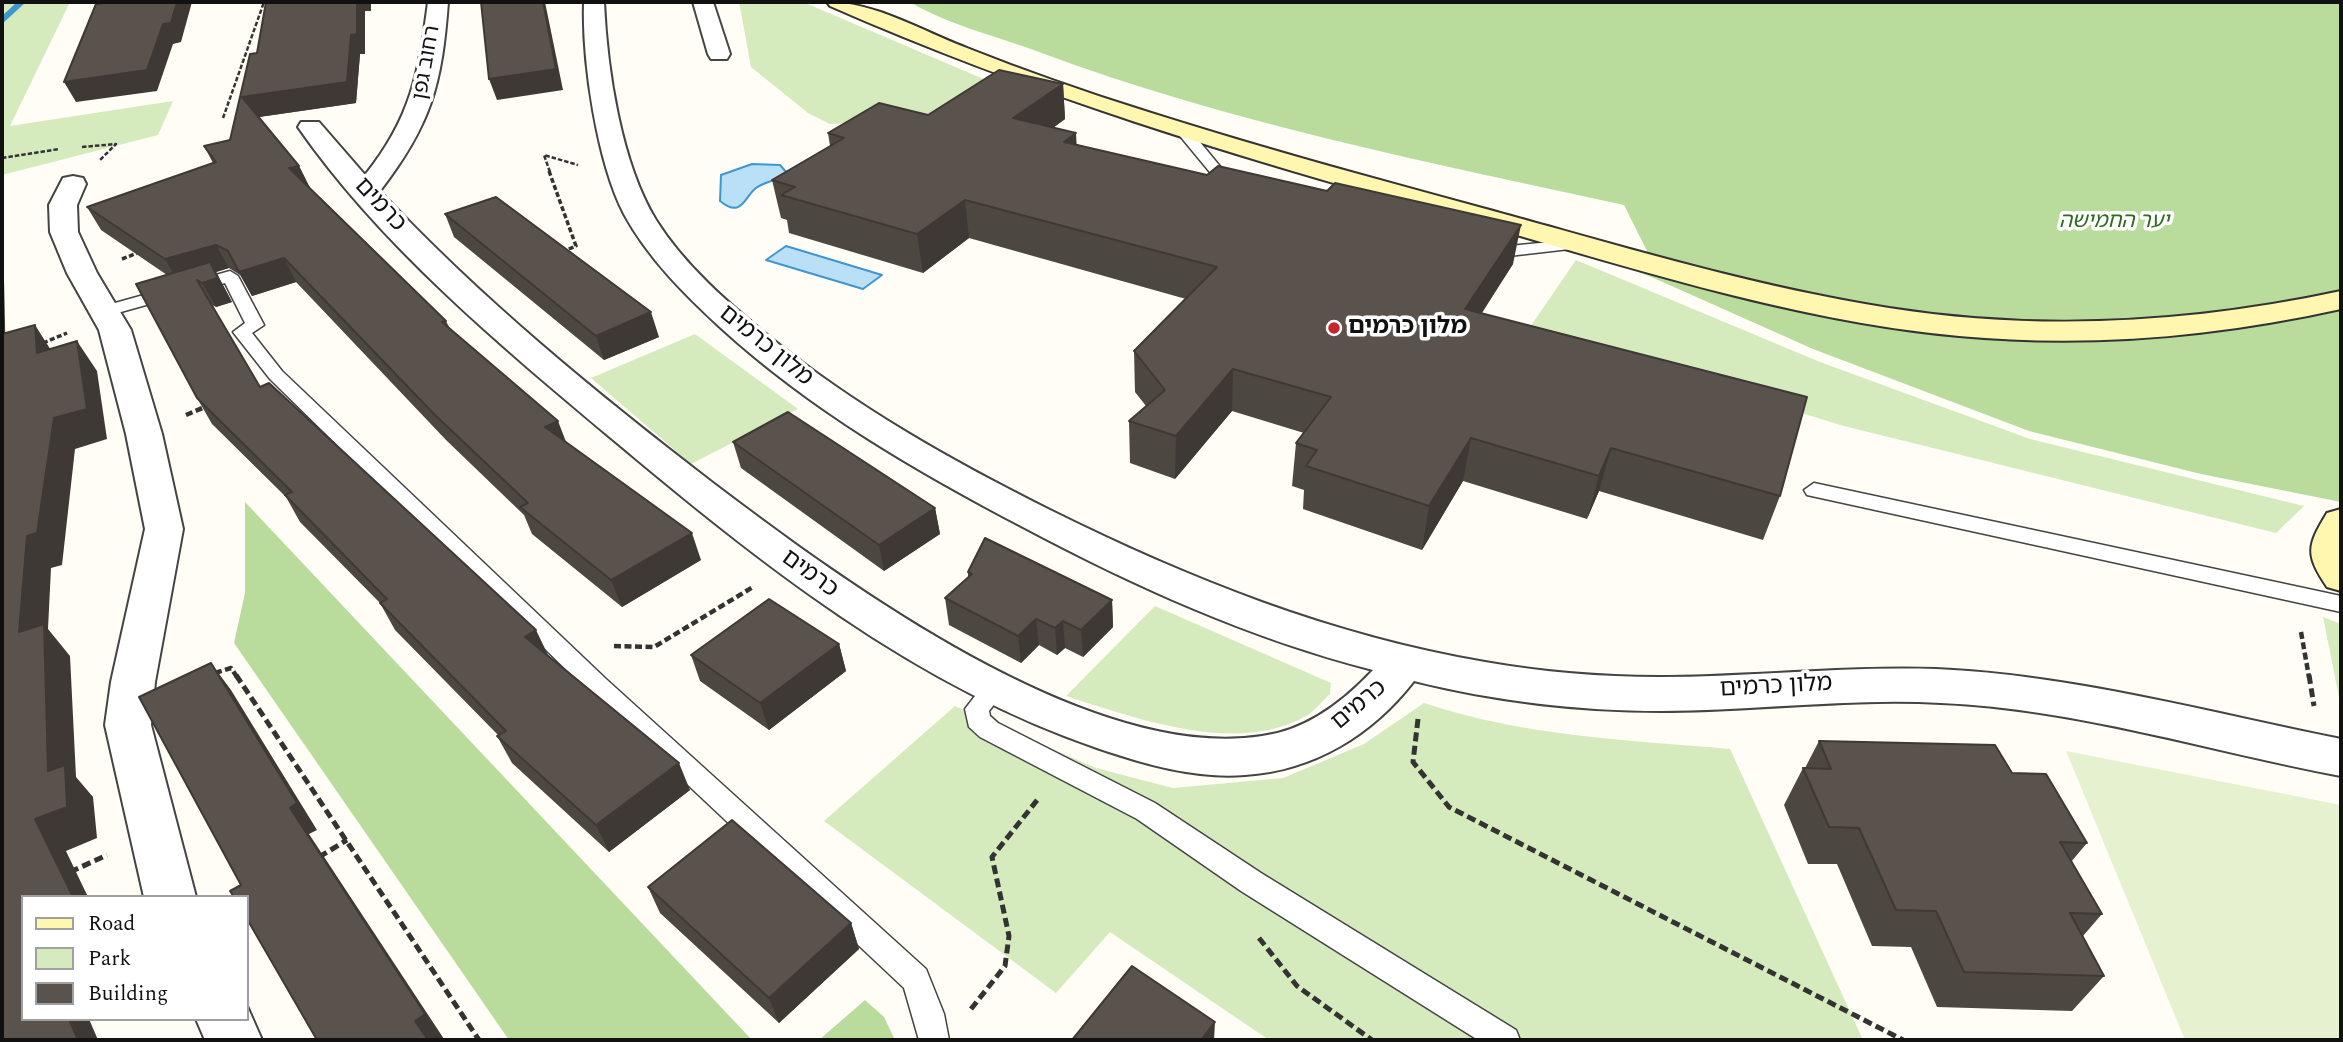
<!DOCTYPE html>
<html>
<head>
<meta charset="utf-8">
<style>
	body { margin:0 }
	#map { position:relative; width:2343px; height:1042px; overflow:hidden; background:#fffdf5; font-family:Spectral,serif }
	canvas { display:block }
	.frame { position:absolute; inset:0; border:4px solid #111; pointer-events:none }
	.legend { position:absolute; left:21px; top:895px; width:228px; height:126px; box-sizing:border-box; background:#fff; border:2px solid #a0a0a0; margin:0; padding:9px 12px; list-style:none; font-size:21px; color:#111 }
	.legend li { display:flex; align-items:center; gap:14px; height:35px }
	.legend b { width:35px; border:2px solid #a0a0a0 }
</style>
</head>
<body>
<div id="map">
<canvas width="2343" height="1042"></canvas>
<div class="frame"></div>
<ul class="legend">
<li><b style="height:9px;background:#fff6b0"></b>Road</li>
<li><b style="height:19px;background:#d5ebbd"></b>Park</li>
<li><b style="height:19px;background:#5a524d"></b>Building</li>
</ul>
</div>
<script>
const g = document.querySelector('canvas').getContext('2d');
g.lineJoin = 'round';
function fillPath(path, color) { g.fillStyle = color; g.fill(path, 'evenodd'); }
function trace(path, color, width, dash) { g.strokeStyle = color; g.lineWidth = width; g.lineCap = dash ? 'butt' : 'round'; g.setLineDash(dash || []); g.stroke(path); }
function write(font, color, halo, rows, align = 'center') {
  g.font = font + ' Spectral,"Noto Sans Hebrew",serif'; g.lineWidth = 7; g.setLineDash([]); g.textBaseline = 'middle'; g.strokeStyle = halo; g.fillStyle = color; for (const [text, x, y, turn = 0] of rows) {
    g.save(); g.translate(x, y); g.rotate((+turn || 0) * Math.PI / 180); g.textAlign = isNaN(turn) ? turn : align; if (halo) g.strokeText(text, 0, 0); g.fillText(text, 0, 0); g.restore();
  }
}
fillPath(new Path2D(`
	M 2,2 L 70,2 L 10,126 L 173,101 L 158,135 L 2,175 Z
	M 739,2 L 803,2 L 1007,89 L 928,119 L 830,124 L 808,113 L 751,67 Z
	M 1576,260 L 1820,362 L 2030,439 L 2304,506 L 2276,533 L 1844,426 L 1528,330 Z
	M 695,334 L 798,409 L 691,464 L 591,378 Z
	M 1155,606 L 1331,683 L 1330,694 C 1322,701 1315,711 1306,716 C 1236,756 1136,718 1066,696 Z
	M 2323,617 L 2341,624 L 2341,707 Z
	M 1424,703 C 1522,736 1627,740 1730,749 L 1863,1040 L 1269,1040 L 1110,932 L 1056,993 L 824,821 L 955,706 L 1096,768 L 1173,788 L 1283,778 L 1364,744 Z`), '#d5ebbd');
fillPath(new Path2D(`
	M 910,2 L 2341,2 L 2341,502 L 2201,474 L 2029,431 L 1813,349 L 1656,279 L 1562,241 L 1650,257 L 1624,205 C 1427,162 1229,123 1039,52 C 997,36 948,25 910,2 Z
	M 245,502 L 752,1040 L 509,1040 L 234,643 L 245,593 Z
	M 865,1000 L 884,1017 L 895,1040 L 819,1040 Z`), '#b9dc9c');
fillPath(new Path2D(`
	M 2066,751 L 2341,805 L 2341,1040 L 2185,1040 Z`), '#e6f2cf');
const water = new Path2D(`
	M 752,164 L 780,165 L 787,173 C 778,181 765,181 756,188 C 744,197 742,219 720,201 L 721,175 Z
	M 786,246 L 882,275 L 863,289 L 766,260 Z`);
fillPath(water, '#b9e0f7');
trace(water, '#3f96cf', 2);
fillPath(new Path2D(`
	M 17,2 L 26,2 L 2,24 L 2,16 Z`), '#3f96cf');
const service = new Path2D(`
	M 1180,130 L 1190,130 L 1228,176 L 1244,180 L 1244,186 L 1218,182 L 1180,136 Z
	M 1581,239 L 1587,241 L 1587,247 L 1509,256 L 1484,250 L 1482,247 L 1490,242 L 1509,246 Z
	M 230,271 L 238,276 L 264,325 L 252,333 L 282,371 L 606,679 L 926,969 L 944,1014 L 949,1040 L 919,1040 L 904,988 L 588,691 L 270,379 L 233,332 L 245,323 L 225,283 L 103,317 L 94,312 L 97,308 Z
	M 1814,483 L 2341,596 L 2341,612 L 1807,495 L 1804,490 Z
	M 994,680 L 1003,683 L 1006,689 L 989,711 L 990,716 L 998,723 L 1155,803 L 1261,873 L 1516,1030 L 1520,1040 L 1478,1040 L 1241,891 L 1137,819 L 980,737 L 969,727 L 965,709 L 985,683 Z`);
const minor = new Path2D(`
	M 428,2 L 448,2 C 442,85 431,125 380,191 C 481,299 596,393 713,483 C 845,583 1089,763 1262,736 C 1307,730 1343,702 1373,670 C 1251,639 1134,586 1023,527 C 916,471 811,410 721,328 C 684,294 648,258 624,214 C 597,162 582,61 584,2 L 604,2 C 607,69 621,163 656,220 C 685,266 729,304 771,338 C 856,407 952,461 1050,510 C 1189,579 1332,636 1485,662 C 1542,672 1601,677 1659,677 C 1751,677 1844,666 1936,669 C 2073,675 2207,712 2341,739 L 2341,776 C 2208,751 2078,709 1941,703 C 1847,698 1754,711 1661,711 C 1579,711 1494,701 1414,681 C 1373,734 1314,771 1245,775 C 1195,779 1144,764 1097,748 C 911,684 759,562 611,438 C 501,346 380,245 298,127 L 301,122 L 319,122 L 365,175 C 411,118 419,72 428,2 Z
	M 693,2 L 713,2 L 730,54 L 727,59 L 711,59 L 708,54 Z
	M 73,176 L 83,178 L 86,184 L 77,205 L 78,232 L 97,273 L 131,330 L 162,434 L 183,529 L 155,682 L 151,725 L 196,897 L 144,897 L 105,725 L 111,682 L 145,529 L 126,434 L 99,330 L 67,273 L 50,232 L 49,205 L 63,178 Z
	M 247,1006 L 262,1040 L 205,1040 L 196,1019 L 247,1019 Z`);
const secondary = new Path2D(`
	M 827,2 C 875,2 922,31 967,48 C 1025,71 1085,92 1145,111 C 1267,150 1391,183 1515,217 C 1638,251 1762,288 1889,308 C 2040,332 2192,323 2341,291 L 2341,309 C 2215,337 2088,348 1959,336 C 1785,320 1615,262 1447,215 C 1237,157 1030,94 830,6 Z
	M 2341,509 L 2341,591 L 2327,587 C 2305,554 2307,546 2327,513 Z`);
trace(service, '#444', 3);
trace(minor, '#444', 4);
trace(secondary, '#333', 4);
trace(new Path2D(`
	M 223,118 L 264,2
	M 82,147 L 116,144 L 100,160
	M 2,158 L 59,149
	M 550,172 L 544,155 L 578,165`), '#333', 2.5, [4.5, 2]);
trace(new Path2D(`
	M 549,171 L 576,246 L 564,251
	M 122,259 L 140,252
	M 43,343 L 67,333`), '#333', 3.5, [5, 2.5]);
trace(new Path2D(`
	M 186,415 L 207,406
	M 2301,632 L 2309,677
	M 614,646 L 654,647 L 753,587
	M 215,673 L 231,668 L 237,677`), '#333', 4.5, [7, 3.5]);
trace(new Path2D(`
	M 236,675 L 479,1040
	M 2309,675 L 2314,706
	M 1418,719 L 1413,762 L 1449,807 L 1903,1040
	M 319,857 L 347,840
	M 70,872 L 107,855
	M 1259,938 L 1297,986 L 1372,1040
	M 971,1009 L 1005,966 L 1009,936 L 992,857 L 1038,799`), '#333', 5, [9, 4.5]);
fillPath(service, '#fff');
fillPath(minor, '#fff');
fillPath(secondary, '#fff6b0');
fillPath(new Path2D(`
	M 266,2 L 371,2 L 371,11 L 365,11 L 365,54 L 360,54 L 356,103 L 259,117 L 299,166 L 310,188 L 446,321 L 450,329 L 566,442 L 701,560 L 622,607 L 532,534 L 524,515 L 446,440 L 296,282 L 252,296 L 240,275 L 229,268 L 216,272 L 232,302 L 216,307 L 212,305 L 260,387 L 548,655 L 690,790 L 609,852 L 512,763 L 497,736 L 499,736 L 395,630 L 380,603 L 300,522 L 286,497 L 212,424 L 197,398 L 167,275 L 101,230 L 87,207 L 213,163 L 204,146 L 230,140 L 257,53 Z
	M 1063,84 L 1065,119 L 1053,128 L 1076,133 L 1076,144 L 1513,264 L 1482,313 L 1780,496 L 1763,540 L 1599,491 L 1587,519 L 1463,481 L 1422,550 L 1303,509 L 1304,490 L 1292,486 L 1296,443 L 1304,433 L 1232,411 L 1175,479 L 1130,463 L 1129,421 L 1146,406 L 1135,392 L 1134,351 L 1186,299 L 969,238 L 923,273 L 789,233 L 787,220 L 781,218 L 772,180 L 830,146 L 828,133 L 928,115 Z
	M 445,214 L 659,337 L 604,360 L 454,237 Z
	M 733,442 L 935,508 L 940,534 L 884,571 L 741,468 Z
	M 968,572 L 1112,600 L 1113,627 L 1083,657 L 1065,648 L 1057,655 L 1039,645 L 1021,663 L 949,625 L 945,598 L 968,578 Z
	M 839,644 L 846,671 L 769,730 L 700,681 L 691,655 Z
	M 1819,741 L 2012,773 L 2087,843 L 2071,862 L 2102,914 L 2083,936 L 2104,976 L 2072,1011 L 1937,1007 L 1911,947 L 1872,946 L 1837,864 L 1808,864 L 1784,805 L 1803,768 L 1805,768 Z
	M 648,887 L 851,923 L 859,949 L 779,1023 L 660,913 Z`), '#4d4742');
fillPath(new Path2D(`
	M 177,2 L 192,2 L 181,42 L 173,44 L 157,91 L 76,102 L 64,82 L 163,24 Z
	M 357,2 L 371,2 L 371,11 L 365,11 L 365,54 L 360,54 L 356,103 L 252,118 L 242,97 L 351,35 Z
	M 543,2 L 545,2 L 563,90 L 497,100 L 489,79 Z
	M 1063,84 L 1065,119 L 1016,154 L 1013,118 Z
	M 1076,133 L 1078,170 L 1064,142 Z
	M 299,166 L 310,188 L 289,168 Z
	M 965,200 L 969,238 L 923,273 L 917,234 Z
	M 1521,225 L 1513,264 L 1458,349 L 1465,309 Z
	M 216,245 L 229,268 L 216,272 L 232,302 L 216,307 L 202,283 L 218,278 L 179,283 L 165,259 Z
	M 284,258 L 296,282 L 252,296 L 239,272 Z
	M 2,276 L 4,279 L 6,368 L 2,362 Z
	M 651,312 L 659,337 L 604,360 L 596,336 Z
	M 35,325 L 54,355 L 37,353 Z
	M 77,341 L 97,371 L 107,439 L 75,449 L 62,565 L 51,568 L 48,629 L 70,656 L 76,777 L 93,797 L 97,838 L 66,851 L 88,897 L 73,897 L 35,819 L 48,771 L 19,632 L 27,536 L 54,418 Z
	M 1233,369 L 1232,411 L 1175,479 L 1176,436 Z
	M 558,421 L 568,447 L 545,427 Z
	M 1471,438 L 1463,481 L 1422,550 L 1429,506 Z
	M 1611,448 L 1599,491 L 1587,519 L 1599,476 Z
	M 935,508 L 940,534 L 884,571 L 879,545 Z
	M 692,533 L 701,560 L 622,607 L 611,580 Z
	M 1112,600 L 1113,627 L 1083,657 L 1081,630 Z
	M 1036,619 L 1039,645 L 1021,663 L 1018,636 Z
	M 1063,621 L 1065,648 L 1057,655 L 1055,628 Z
	M 536,630 L 549,657 L 525,637 Z
	M 839,644 L 846,671 L 769,730 L 760,703 Z
	M 211,663 L 231,690 L 317,830 L 309,834 L 444,1039 L 442,1040 L 428,1040 L 415,1021 L 290,808 Z
	M 679,763 L 690,790 L 609,852 L 596,825 Z
	M 851,923 L 859,949 L 779,1023 L 769,998 Z
	M 69,1019 L 89,1019 L 98,1040 L 78,1040 Z
	M 1215,1022 L 1214,1040 L 1201,1040 Z`), '#3f3936');
const building = new Path2D(`
	M 105,2 L 177,2 L 171,23 L 163,24 L 147,70 L 64,82 L 96,4 L 104,3 Z
	M 266,2 L 357,2 L 357,34 L 351,35 L 347,82 L 242,97 L 299,166 L 289,168 L 446,321 L 442,322 L 558,421 L 545,427 L 692,533 L 611,580 L 520,507 L 528,503 L 434,414 L 284,258 L 239,272 L 228,251 L 216,245 L 165,259 L 87,207 L 216,162 L 204,146 L 230,140 L 250,54 L 257,53 Z
	M 481,2 L 543,2 L 556,69 L 489,79 Z
	M 999,70 L 1063,84 L 1013,118 L 1076,133 L 1064,142 L 1207,175 L 1218,166 L 1327,191 L 1335,183 L 1521,225 L 1465,309 L 1807,397 L 1780,496 L 1611,448 L 1599,476 L 1471,438 L 1429,506 L 1306,466 L 1317,450 L 1296,443 L 1331,397 L 1233,369 L 1176,436 L 1129,421 L 1165,390 L 1134,351 L 1217,267 L 965,200 L 917,234 L 781,195 L 795,187 L 772,180 L 844,138 L 828,133 L 879,103 L 928,115 Z
	M 496,197 L 651,312 L 596,336 L 445,214 Z
	M 210,262 L 218,278 L 202,283 L 197,280 L 260,387 L 269,383 L 536,630 L 525,637 L 679,763 L 596,825 L 497,736 L 506,731 L 380,603 L 387,599 L 285,495 L 292,492 L 197,398 L 136,284 Z
	M 35,325 L 37,353 L 77,341 L 87,409 L 54,418 L 37,533 L 27,536 L 19,632 L 44,624 L 48,771 L 65,765 L 67,807 L 35,819 L 73,897 L 23,897 L 23,1019 L 69,1019 L 78,1040 L 2,1040 L 2,334 Z
	M 788,412 L 935,508 L 879,545 L 733,442 Z
	M 985,538 L 1112,600 L 1081,630 L 1063,621 L 1055,628 L 1036,619 L 1018,636 L 945,598 L 972,574 L 968,572 Z
	M 769,599 L 839,644 L 760,703 L 691,655 Z
	M 211,663 L 297,803 L 290,808 L 425,1014 L 415,1021 L 428,1040 L 317,1040 L 247,919 L 247,897 L 234,897 L 230,891 L 241,885 L 139,697 Z
	M 1819,741 L 1995,745 L 2012,773 L 2046,774 L 2087,843 L 2060,842 L 2102,914 L 2070,913 L 2104,976 L 1964,972 L 1936,911 L 1896,910 L 1859,828 L 1829,827 L 1803,768 L 1831,769 Z
	M 732,820 L 851,923 L 769,998 L 648,887 Z
	M 1132,966 L 1215,1022 L 1201,1040 L 1072,1040 Z`);
fillPath(building, '#5a524d');
trace(building, '#3f3936', 2);
for (const [x, y, r, color] of [
	[1334,328,7,"#c4262e"]
]) { const dot = new Path2D(); dot.arc(x, y, r, 0, 2 * Math.PI); g.fillStyle = color; g.fill(dot); trace(dot, '#fff', 2.5); }
write('21px', '#111', '#fff', [
	["רחוב גפן",428,63,-80]
]);
write('italic 21px', '#2f6b1f', '#fff', [
	["יער החמישה",2114,223]
]);
write('24px', '#111', '#fff', [
	["כרמים",379,206,47],
	["מלון כרמים",765,347,39],
	["כרמים",809,575,36],
	["מלון כרמים",1776,688,-3],
	["כרמים",1360,706,-40]
]);
write('bold 24px', '#111', '#fff', [
	["מלון כרמים",1348,328]
], 'left');
</script>
</body>
</html>
